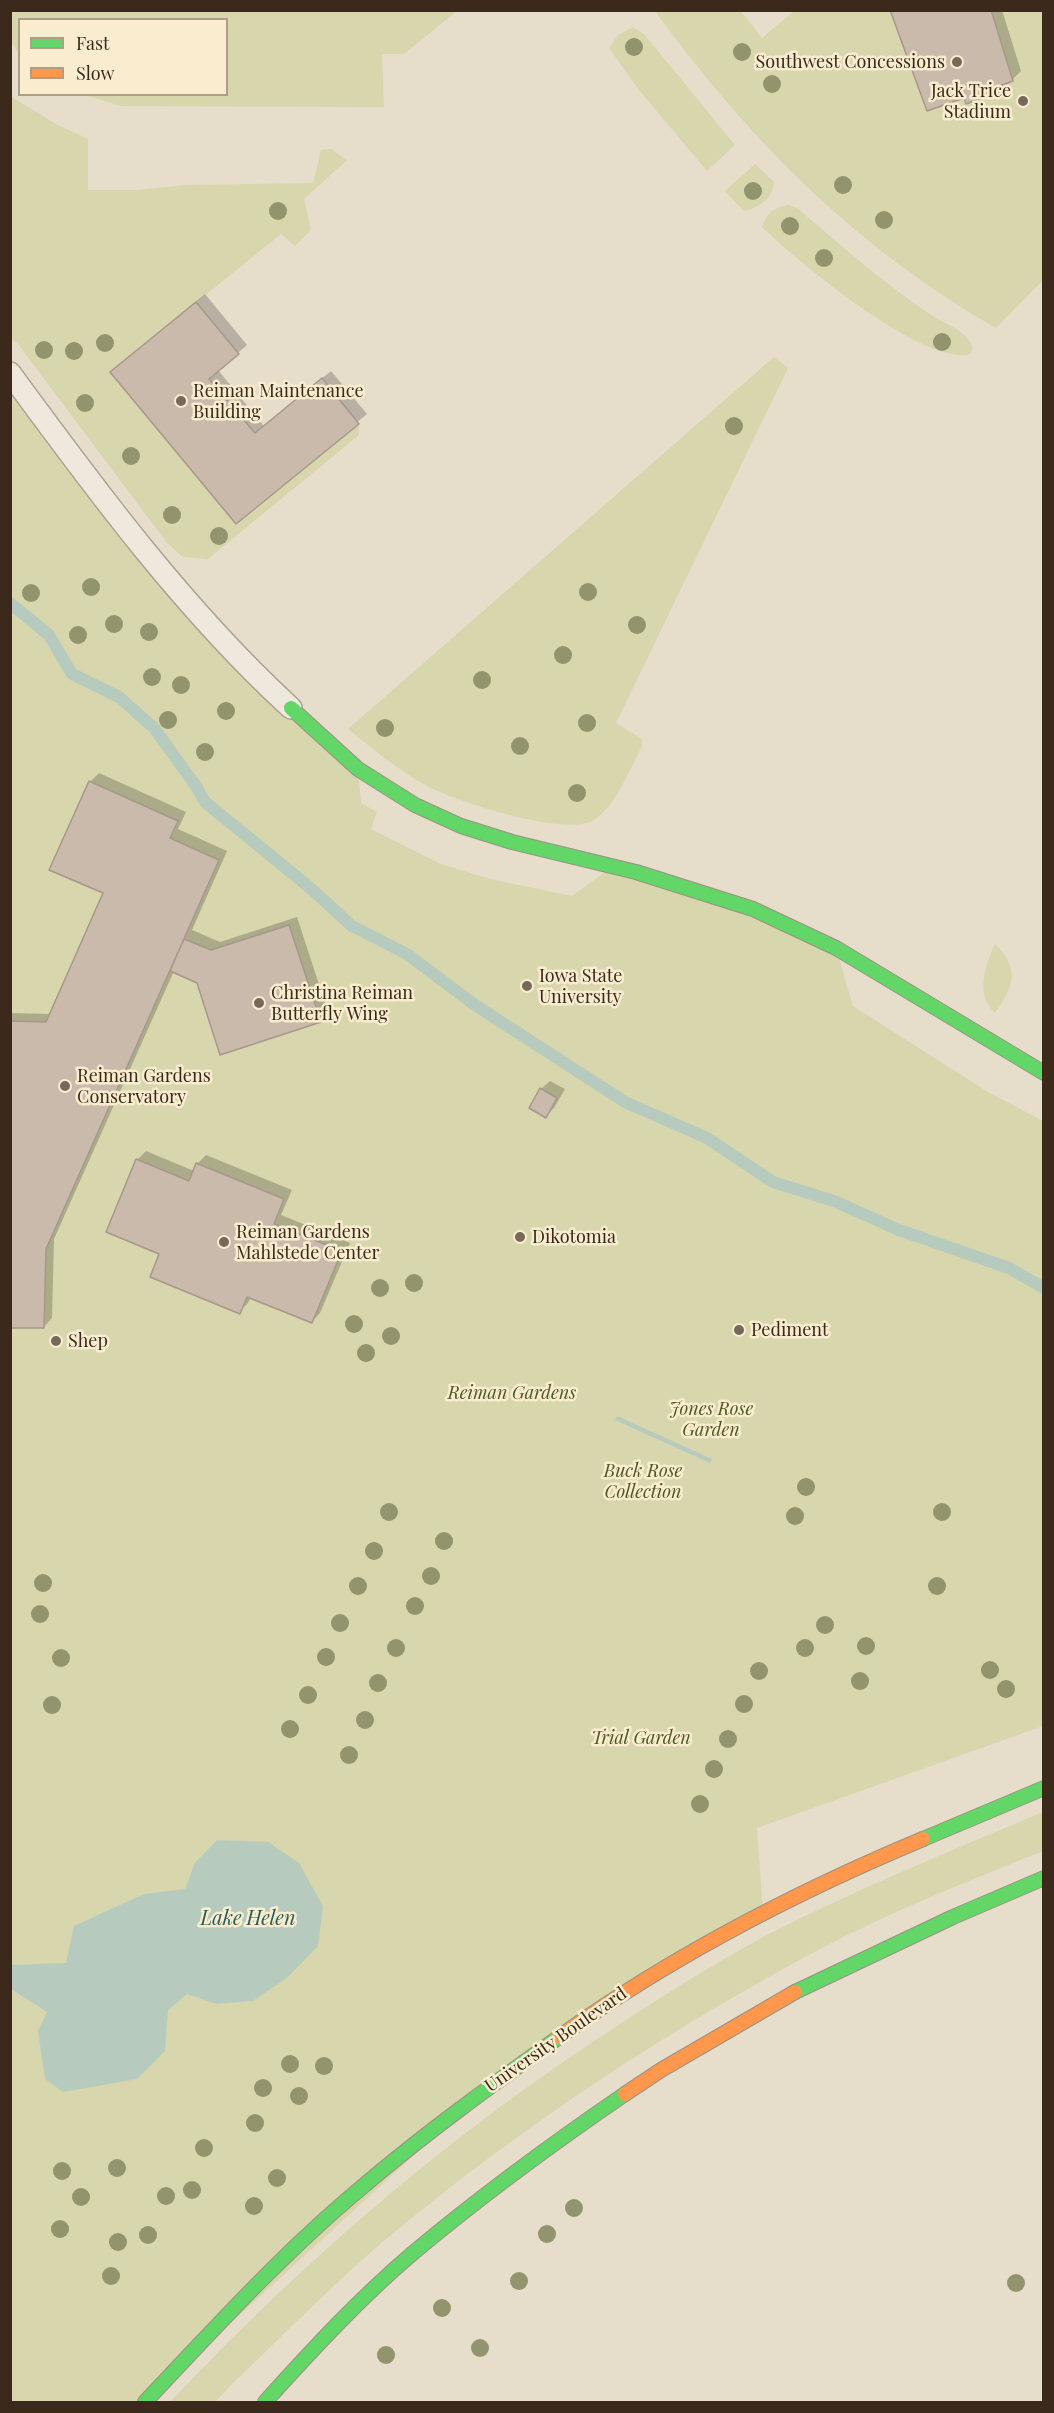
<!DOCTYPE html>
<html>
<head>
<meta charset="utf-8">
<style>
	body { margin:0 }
	#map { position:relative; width:1054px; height:2413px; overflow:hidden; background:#e6ddcb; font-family:"Playfair Display",serif }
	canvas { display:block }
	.frame { position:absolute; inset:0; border:12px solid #3b2a1b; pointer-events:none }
	.legend { position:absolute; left:18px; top:18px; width:210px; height:78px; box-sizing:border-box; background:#f9eccf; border:2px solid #ad9e87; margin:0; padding:8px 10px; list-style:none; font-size:18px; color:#3b2a1b }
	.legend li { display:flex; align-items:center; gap:12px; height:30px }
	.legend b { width:30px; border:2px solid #ad9e87 }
</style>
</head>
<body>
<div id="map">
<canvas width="1054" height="2413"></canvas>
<div class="frame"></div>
<ul class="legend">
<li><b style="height:8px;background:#63d668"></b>Fast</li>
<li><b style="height:8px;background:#ff974d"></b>Slow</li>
</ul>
</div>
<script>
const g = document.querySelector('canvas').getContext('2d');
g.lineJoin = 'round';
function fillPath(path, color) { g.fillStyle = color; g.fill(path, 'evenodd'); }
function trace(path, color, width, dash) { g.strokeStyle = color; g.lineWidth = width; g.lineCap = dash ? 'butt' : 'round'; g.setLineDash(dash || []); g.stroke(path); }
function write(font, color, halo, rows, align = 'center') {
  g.font = font + ' "Playfair Display",serif'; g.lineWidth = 5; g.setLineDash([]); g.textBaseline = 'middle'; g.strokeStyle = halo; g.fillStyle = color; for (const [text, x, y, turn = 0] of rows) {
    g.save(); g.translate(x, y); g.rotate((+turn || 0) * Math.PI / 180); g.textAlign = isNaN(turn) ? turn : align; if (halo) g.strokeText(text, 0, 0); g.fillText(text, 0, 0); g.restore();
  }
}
fillPath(new Path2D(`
	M 10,11 L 11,10 L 457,11 L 404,54 L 382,54 L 384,107 L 121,106 L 85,95 L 226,94 L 226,20 L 20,20 L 19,54 L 11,42 Z
	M 655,11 L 741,11 L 762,38 L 794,11 L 1043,11 L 1043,280 L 996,328 C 856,248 749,140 655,11 Z
	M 633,27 L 644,34 L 735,145 L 707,171 L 639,90 L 609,48 L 618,35 Z
	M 10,96 L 56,124 L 88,139 L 88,190 L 136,190 L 186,185 L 313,183 L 321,150 L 331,149 L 347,160 L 304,199 L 311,230 L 295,246 L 281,234 L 110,372 L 236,524 L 359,424 L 359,435 L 208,559 L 183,557 L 167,543 L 18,344 L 11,338 Z
	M 755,164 L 774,182 C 773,198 759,208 744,211 L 725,191 Z
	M 789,205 L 797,208 C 841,245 883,283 931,315 C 946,325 967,330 973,348 L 970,354 C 923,366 797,261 762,227 C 766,213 775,207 789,205 Z
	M 774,357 L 788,368 L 616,723 L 642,739 L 642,746 C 631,767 614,810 592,821 C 562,836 455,801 425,785 C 397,769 373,749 348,729 Z
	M 10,373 L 147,552 L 358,769 L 361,803 L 377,812 L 371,829 L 441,864 L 490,879 L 572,896 L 612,867 L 836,948 L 853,1006 L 988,1092 L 1043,1121 L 1043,1726 L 757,1828 L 763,1913 L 486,2089 L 145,2402 L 11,2402 Z
	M 995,944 C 1020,967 1014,988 995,1013 C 975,994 985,965 995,944 Z
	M 1043,1812 L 1043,1851 C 968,1881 892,1911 820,1949 C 666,2031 519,2128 385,2240 C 333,2284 285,2334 235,2381 L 215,2402 L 170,2402 C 309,2255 453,2132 623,2022 C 669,1992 717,1962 765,1936 C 855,1890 950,1851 1043,1812 Z`), '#d8d6ac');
fillPath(new Path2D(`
	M 617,1416 L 712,1459 L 710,1463 L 615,1420 Z
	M 217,1840 L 268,1842 L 299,1863 L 323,1906 L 318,1946 L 288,1977 L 253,2001 L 216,2004 L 187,1994 L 168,2010 L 165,2051 L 137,2079 L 63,2092 L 45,2079 L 38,2031 L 47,2012 L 11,1989 L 11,1965 L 66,1963 L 74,1926 L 144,1894 L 185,1889 L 195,1863 Z`), '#b6cbbe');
fillPath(new Path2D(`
	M 893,10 L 1002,10 L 1021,71 L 1003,89 Z
	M 205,294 L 247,345 L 218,370 L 264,426 L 331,371 L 367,414 L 236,522 L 120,364 Z
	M 99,773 L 186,812 L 178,829 L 227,851 L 192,930 L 220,942 L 297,917 L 328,1012 L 320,1021 L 198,982 L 174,971 L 54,1239 L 52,1318 L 44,1327 L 10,1326 L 10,1013 L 51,1014 L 105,893 L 90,782 Z
	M 550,1081 L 565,1089 L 554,1108 L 546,1116 L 541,1089 Z
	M 146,1151 L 194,1171 L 197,1164 L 206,1155 L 292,1190 L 281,1215 L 350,1243 L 320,1313 L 312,1322 L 251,1297 L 248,1303 L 239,1312 L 161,1253 L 137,1160 Z`), '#0003');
trace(new Path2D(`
	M 10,603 L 49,635 L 72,674 L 119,697 L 154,728 L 196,786 L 205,802 L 308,886 L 352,926 L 407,954 L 475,1005 L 625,1102 L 707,1138 L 773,1182 L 834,1201 L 899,1230 L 1009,1268 L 1044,1288`), '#b6cbbe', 12);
const building = new Path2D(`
	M 890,10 L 991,10 L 1013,81 L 1002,85 L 1004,90 L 966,104 L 964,98 L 927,111 Z
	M 196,302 L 239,354 L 209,379 L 255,433 L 322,378 L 359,424 L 236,524 L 110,372 Z
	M 89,781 L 178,821 L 170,838 L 219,860 L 46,1249 L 44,1328 L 10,1328 L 10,1021 L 46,1022 L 103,893 L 49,870 Z
	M 289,925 L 321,1022 L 220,1055 L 197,983 L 170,971 L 184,939 L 211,950 Z
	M 540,1088 L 557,1098 L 546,1118 L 529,1108 Z
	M 136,1159 L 189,1181 L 196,1163 L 284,1199 L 274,1224 L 342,1251 L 312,1323 L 247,1297 L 240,1314 L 150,1277 L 159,1254 L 106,1232 Z`);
fillPath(building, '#cabaab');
trace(building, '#a6988a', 1.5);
const lane = new Path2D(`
	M 10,373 C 95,489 185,611 291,708`);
const fast = new Path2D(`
	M 291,708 L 358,769 L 415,805 L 461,826 L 512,842 L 636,872 L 753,909 L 836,948 L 1044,1073
	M 923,1839 L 1044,1788
	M 795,1992 L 953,1917 L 1044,1878
	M 145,2402 C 215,2328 283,2253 361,2188 C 424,2134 492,2085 559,2037
	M 265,2402 C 312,2350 360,2298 413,2253 C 481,2196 552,2144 625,2094`);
const slow = new Path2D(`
	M 559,2037 C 671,1957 796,1892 923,1839
	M 625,2094 L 661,2070 L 795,1992`);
trace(lane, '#aba294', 24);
trace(fast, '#9b9184', 16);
trace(slow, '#9b9184', 16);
trace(lane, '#eee8dd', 21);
trace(fast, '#63d668', 14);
trace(slow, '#ff974d', 14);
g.fillStyle = '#91946d';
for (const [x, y] of [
	[634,47],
	[742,52],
	[772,84],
	[843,185],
	[753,191],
	[278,211],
	[884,220],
	[790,226],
	[824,258],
	[942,342],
	[105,343],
	[44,350],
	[74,351],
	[85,403],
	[734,426],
	[131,456],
	[172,515],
	[219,536],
	[91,587],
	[588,592],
	[31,593],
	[114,624],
	[637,625],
	[149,632],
	[78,635],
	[563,655],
	[152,677],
	[482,680],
	[181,685],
	[226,711],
	[168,720],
	[587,723],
	[385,728],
	[520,746],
	[205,752],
	[577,793],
	[414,1283],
	[380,1288],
	[354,1324],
	[391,1336],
	[366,1353],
	[806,1487],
	[389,1512],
	[942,1512],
	[795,1516],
	[444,1541],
	[374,1551],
	[431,1576],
	[43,1583],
	[358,1586],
	[937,1586],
	[415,1606],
	[40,1614],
	[340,1623],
	[825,1625],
	[866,1646],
	[396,1648],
	[805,1648],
	[326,1657],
	[61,1658],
	[990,1670],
	[759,1671],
	[860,1681],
	[378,1683],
	[1006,1689],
	[308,1695],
	[744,1704],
	[52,1705],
	[365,1720],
	[290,1729],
	[728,1739],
	[349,1755],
	[714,1769],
	[700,1804],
	[290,2064],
	[324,2066],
	[263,2088],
	[299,2096],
	[255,2123],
	[204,2148],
	[117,2168],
	[62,2171],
	[277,2178],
	[192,2190],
	[166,2196],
	[81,2197],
	[254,2206],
	[574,2208],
	[60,2229],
	[547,2234],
	[148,2235],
	[118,2242],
	[111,2276],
	[519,2281],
	[1016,2283],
	[442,2308],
	[480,2348],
	[386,2355]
]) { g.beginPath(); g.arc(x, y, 9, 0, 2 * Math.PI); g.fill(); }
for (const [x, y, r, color] of [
	[957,62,6,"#776959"],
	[1023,101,6,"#776959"],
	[181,401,6,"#776959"],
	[527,986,6,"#776959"],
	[259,1003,6,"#776959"],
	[65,1086,6,"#776959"],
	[520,1237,6,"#776959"],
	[224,1242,6,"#776959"],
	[739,1330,6,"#776959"],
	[56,1341,6,"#776959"]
]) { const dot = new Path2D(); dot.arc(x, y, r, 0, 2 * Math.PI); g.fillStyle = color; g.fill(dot); trace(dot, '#f9eccf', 2); }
write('18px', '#3b2a1b', '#f9eccf', [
	["Southwest Concessions",945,62,"right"],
	["Jack Trice",1011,91,"right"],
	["Stadium",1011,112,"right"],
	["Reiman Maintenance",193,391],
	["Building",193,412],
	["Iowa State",539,976],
	["University",539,997],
	["Christina Reiman",271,993],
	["Butterfly Wing",271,1014],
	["Reiman Gardens",77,1076],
	["Conservatory",77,1097],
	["Reiman Gardens",236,1232],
	["Mahlstede Center",236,1253],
	["Dikotomia",532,1237],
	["Pediment",751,1330],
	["Shep",68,1341]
], 'left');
write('italic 18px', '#4c5920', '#f9eccf', [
	["Reiman Gardens",512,1393],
	["Jones Rose",711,1409],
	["Garden",711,1430],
	["Buck Rose",643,1471],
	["Collection",643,1492],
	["Trial Garden",641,1738]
]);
write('18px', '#3b2a1b', '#f9eccf', [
	["University Boulevard",556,2040,-35]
]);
write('italic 20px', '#295c57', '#f9eccf', [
	["Lake Helen",248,1919]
]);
</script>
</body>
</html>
